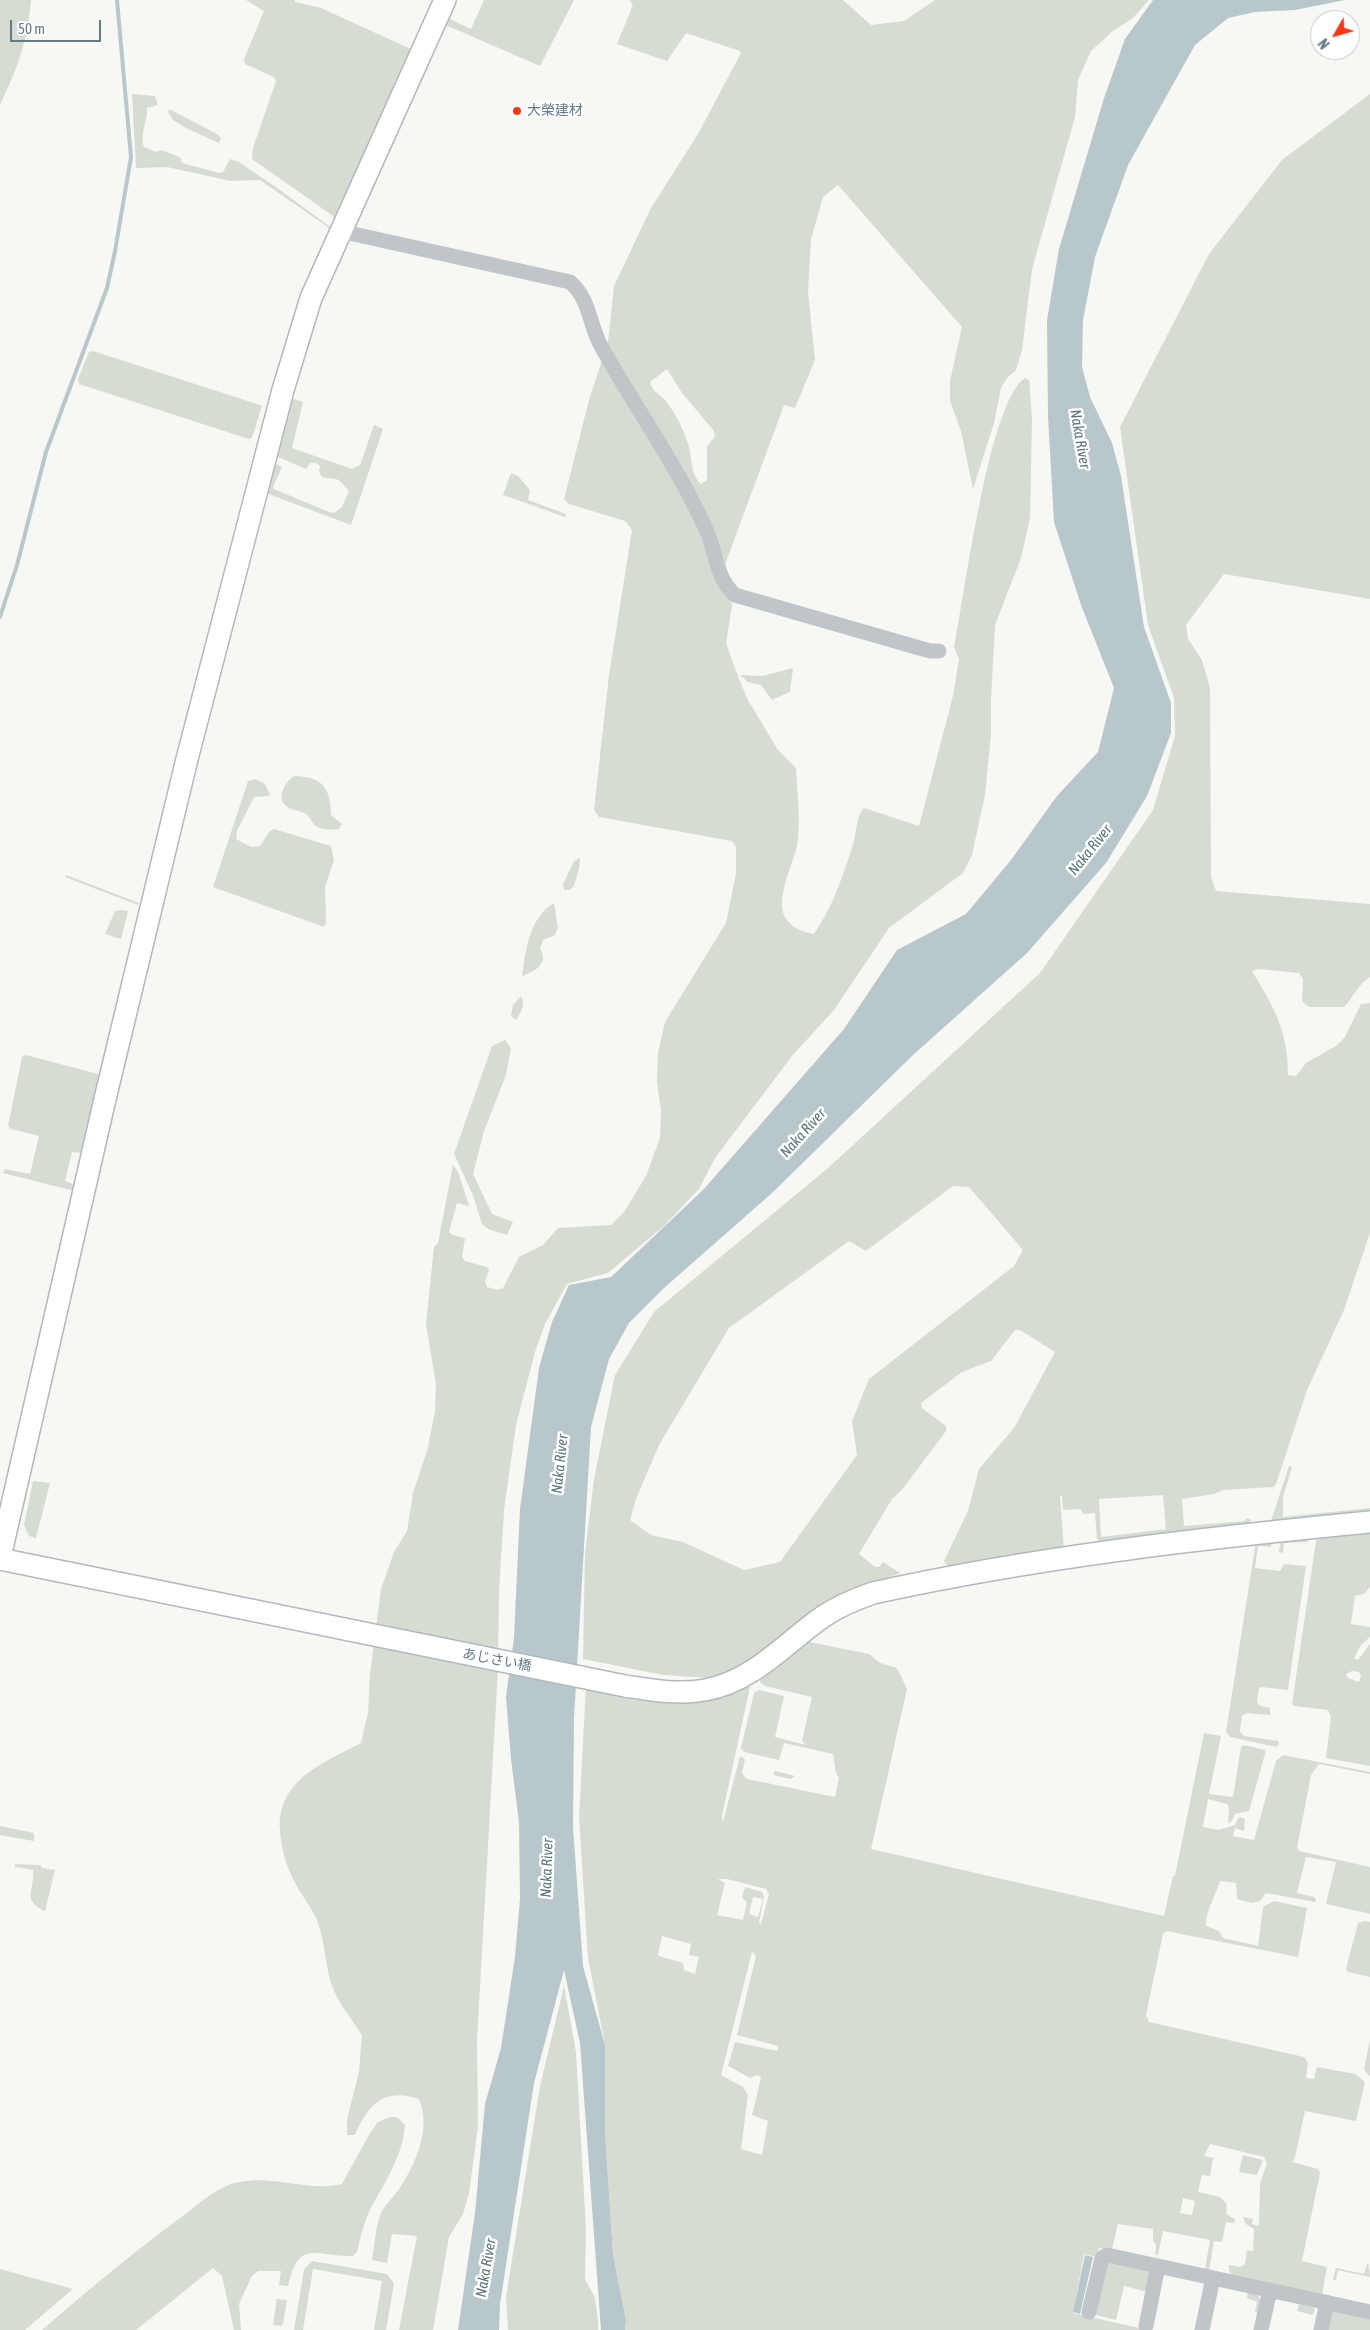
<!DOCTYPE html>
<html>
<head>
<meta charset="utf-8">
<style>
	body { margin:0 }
	#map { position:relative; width:1370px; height:2330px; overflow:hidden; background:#f7f7f3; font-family:"Asap Condensed",sans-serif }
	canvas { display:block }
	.north { position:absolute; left:1310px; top:10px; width:50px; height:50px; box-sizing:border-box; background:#fff; border:1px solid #c1cacf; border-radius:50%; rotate:232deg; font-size:14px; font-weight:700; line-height:20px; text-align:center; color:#637a87 }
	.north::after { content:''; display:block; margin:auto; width:18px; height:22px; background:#f13919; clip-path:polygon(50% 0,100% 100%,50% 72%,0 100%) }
	.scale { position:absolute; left:10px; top:20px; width:91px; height:22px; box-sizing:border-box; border:2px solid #637a87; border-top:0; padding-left:6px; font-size:15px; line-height:18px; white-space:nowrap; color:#637a87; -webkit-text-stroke:4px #fff; paint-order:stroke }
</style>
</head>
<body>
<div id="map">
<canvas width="1370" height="2330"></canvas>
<div class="north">N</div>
<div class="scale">50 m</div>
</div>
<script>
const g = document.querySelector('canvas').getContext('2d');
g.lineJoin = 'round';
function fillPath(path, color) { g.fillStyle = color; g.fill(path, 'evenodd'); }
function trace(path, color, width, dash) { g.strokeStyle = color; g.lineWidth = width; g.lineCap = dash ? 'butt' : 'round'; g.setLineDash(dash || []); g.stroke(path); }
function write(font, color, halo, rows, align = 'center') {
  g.font = font + ' "Asap Condensed","Noto Sans JP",sans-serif'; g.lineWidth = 5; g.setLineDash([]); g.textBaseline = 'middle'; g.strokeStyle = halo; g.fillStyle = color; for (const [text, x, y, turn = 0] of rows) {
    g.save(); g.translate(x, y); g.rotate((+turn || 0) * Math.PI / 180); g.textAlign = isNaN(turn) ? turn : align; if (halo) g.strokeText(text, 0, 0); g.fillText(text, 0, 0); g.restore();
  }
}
fillPath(new Path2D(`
	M 0,0 L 31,0 C 27,43 18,67 0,105 Z
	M 246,0 L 295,0 L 295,2 L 321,8 L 413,50 L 336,218 L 252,159 L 253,148 L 276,81 L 274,77 L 245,64 L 244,59 L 264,11 Z
	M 484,0 L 574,0 L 540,66 L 441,23 L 444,16 L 471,29 Z
	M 629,0 L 843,0 L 871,25 L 904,21 L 935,0 L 1149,0 L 1133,18 L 1113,31 L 1091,51 L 1078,80 L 1075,117 L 1032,269 L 1022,350 L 1016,370 L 1007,378 L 1001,388 L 994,423 L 973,489 L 961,431 L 950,401 L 950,381 L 962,327 L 838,185 L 823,197 L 811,239 L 808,291 L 815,360 L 795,408 L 784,405 L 726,562 L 720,589 L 731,600 L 732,605 L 726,643 L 739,679 L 748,700 L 778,750 L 796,768 C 797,794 801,820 797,846 C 793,864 775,899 785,917 C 791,928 803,932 814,934 C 833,907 844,873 854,841 C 857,830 856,816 864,808 L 919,826 L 953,696 L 959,659 L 954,647 C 964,599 989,400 1025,378 L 1029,380 L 1032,419 L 1030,518 L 1021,558 L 995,625 L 991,700 L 991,734 L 985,795 L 972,855 L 963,873 L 889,928 L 834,1010 L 792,1056 L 715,1158 L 699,1189 L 665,1225 L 608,1273 L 567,1284 L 545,1324 L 535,1352 L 516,1425 L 504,1510 L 499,1590 L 498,1669 L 477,2040 L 478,2127 L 469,2193 L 463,2214 L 449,2237 L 433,2330 L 399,2330 L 417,2236 L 392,2234 L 387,2263 L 372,2260 C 375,2245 375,2225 382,2211 C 387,2202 396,2195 401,2186 C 417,2161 431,2128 419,2099 C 385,2087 368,2104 355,2135 L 347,2135 L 347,2119 L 359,2072 L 362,2035 C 351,2018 338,2003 331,1983 C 325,1963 325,1941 317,1920 C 311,1906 301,1895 294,1881 C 286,1865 281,1848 280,1830 C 277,1780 323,1763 361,1743 L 368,1713 L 370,1674 L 381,1589 L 394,1552 L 407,1531 L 413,1493 L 427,1451 L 435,1412 L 436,1384 L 426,1324 L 434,1247 L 438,1243 L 453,1165 L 458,1172 L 469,1206 L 457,1203 L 449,1232 L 453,1235 L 465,1238 L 462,1257 L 465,1261 L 487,1267 L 489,1270 L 485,1281 L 487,1287 L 498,1290 L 503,1288 L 519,1257 L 543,1245 L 558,1228 L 611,1225 L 624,1212 L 646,1176 L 660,1138 L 661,1111 L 657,1082 L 658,1053 L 665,1022 L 726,923 L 736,873 L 736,847 L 732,841 L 599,817 L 594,810 L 609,675 L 632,530 L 625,521 L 569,504 L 564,499 L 589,400 L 608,342 L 614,286 L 651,208 L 698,134 L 741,53 L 740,51 L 686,33 L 667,61 L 617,44 L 633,5 ZM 667,369 L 682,393 L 714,431 L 715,437 L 707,446 L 707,480 L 701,484 C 689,472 693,459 688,444 C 684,430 674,410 664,399 C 657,392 653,392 650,382 Z
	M 132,94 L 155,96 L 158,105 L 147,108 C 148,121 139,135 144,147 L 156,152 L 162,150 L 181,158 L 182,163 L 219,173 L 223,172 L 230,159 L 239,162 L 280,190 L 333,229 L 332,230 L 260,180 L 231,181 L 167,167 L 136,168 Z
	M 1370,94 L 1370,599 L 1224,574 L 1186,625 L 1188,639 L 1202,660 L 1210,688 L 1211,877 L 1216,891 L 1370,904 L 1370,977 C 1356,986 1355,996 1344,1007 L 1309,1007 L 1302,1001 L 1303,979 L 1299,973 L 1258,969 L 1252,971 C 1274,1008 1288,1030 1288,1075 L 1296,1076 L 1306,1063 L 1336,1046 L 1345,1037 L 1361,1004 L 1370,1003 L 1370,1233 L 1344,1310 L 1307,1390 L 1276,1484 L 1273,1487 L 1223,1490 L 1214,1494 L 1182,1499 L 1184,1526 L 1245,1521 L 1247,1518 L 1251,1520 L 1250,1523 L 1101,1543 L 1097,1539 L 1095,1513 L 1084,1514 L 1080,1509 L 1063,1510 L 1062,1496 L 1060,1496 L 1064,1551 L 951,1570 L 944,1561 L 968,1511 L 979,1469 L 1014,1428 L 1055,1352 L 1020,1330 L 1015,1330 L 991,1361 L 962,1372 L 921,1403 L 922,1408 L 946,1426 L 946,1431 L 901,1491 L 892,1499 L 859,1554 L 875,1567 L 879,1567 L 883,1562 L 900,1573 L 899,1574 L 873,1582 L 738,1670 L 709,1678 L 663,1675 L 583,1659 L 585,1553 L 594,1479 L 615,1375 L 654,1312 L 828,1168 L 1040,973 L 1153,810 L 1175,736 L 1174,698 L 1148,625 L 1120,427 L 1209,254 L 1282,160 ZM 953,1186 L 969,1187 L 1023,1250 L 1014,1266 L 869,1379 L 852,1421 L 857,1455 L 780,1562 L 744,1570 L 683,1542 L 651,1535 L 630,1520 L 636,1499 L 659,1445 L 729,1328 L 849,1241 L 866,1251 ZM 1163,1495 L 1166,1529 L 1101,1537 L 1099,1499 Z
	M 169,109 L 217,134 L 221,138 L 219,143 L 186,128 L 173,120 L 168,112 Z
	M 93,351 L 257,404 L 262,406 L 252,438 L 249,439 L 79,384 L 78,379 L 89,352 Z
	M 294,399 L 303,402 L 292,448 L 352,469 L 360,465 L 374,425 L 383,429 L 351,525 L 266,493 L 273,463 L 282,467 L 273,487 L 274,489 L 329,512 L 334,513 L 342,507 L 349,491 C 335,475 341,481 322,477 L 319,472 L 320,466 L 316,463 L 310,463 L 306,469 L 278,457 L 276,452 L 290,400 Z
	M 511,473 L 518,476 L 530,490 L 528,500 L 566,514 L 565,517 L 503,495 Z
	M 793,668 L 790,692 L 772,700 L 761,685 L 748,682 L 740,675 L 762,676 Z
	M 294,776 C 323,777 330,787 331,815 L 342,824 L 339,829 C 333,830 321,830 316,826 C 312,823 310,817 306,814 C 302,811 296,811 291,809 C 274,801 283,784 294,776 Z
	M 255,779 L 264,783 L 270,794 L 268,796 L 254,797 L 237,831 L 236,839 L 251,847 L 260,846 L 269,832 L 274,829 L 331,846 L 334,860 L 325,887 L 326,923 L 324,927 L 213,887 L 248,781 Z
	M 580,858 L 579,869 L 574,886 L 570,890 L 564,890 L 563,884 L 574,861 Z
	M 66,875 L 139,903 L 138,905 L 65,877 Z
	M 554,903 L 558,928 L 555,935 L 543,940 L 540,949 C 550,963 534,972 522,976 C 526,949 529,918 554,903 Z
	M 121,910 L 128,911 L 121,939 L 105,934 L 115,911 Z
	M 521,996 C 526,1005 521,1012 516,1020 L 511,1016 L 513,1005 Z
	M 505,1040 L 511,1048 L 506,1075 L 484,1131 L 473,1174 L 492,1214 L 513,1222 L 507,1235 L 490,1230 L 482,1224 L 473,1195 L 454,1154 L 492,1046 Z
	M 26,1055 L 98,1074 L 100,1078 L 82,1153 L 72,1152 L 65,1181 L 75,1185 L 74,1191 L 3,1173 L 5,1169 L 30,1174 L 39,1136 L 11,1129 L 8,1126 L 22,1057 Z
	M 1289,1466 L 1292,1467 L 1283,1497 L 1283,1517 L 1370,1508 L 1370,1511 L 1271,1521 Z
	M 33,1481 L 50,1483 L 36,1538 L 29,1536 L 24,1525 Z
	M 1370,1530 L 1370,1587 L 1364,1594 L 1355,1596 L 1351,1624 L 1370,1627 L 1370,1637 L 1361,1645 L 1354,1658 L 1358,1660 L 1370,1644 L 1370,1766 L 1326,1758 L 1331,1717 L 1328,1710 L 1294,1706 L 1292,1704 L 1316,1541 L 1319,1536 ZM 1352,1671 L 1359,1672 L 1361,1676 L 1359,1682 L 1348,1678 L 1346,1674 Z
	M 1309,1535 L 1308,1542 L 1284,1543 L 1283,1553 L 1279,1552 L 1281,1539 Z
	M 1256,1541 L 1272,1541 L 1271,1547 L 1258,1546 L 1255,1568 L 1280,1571 L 1284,1564 L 1306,1566 L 1288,1690 L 1262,1687 L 1259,1688 L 1257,1702 L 1260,1706 L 1270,1708 L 1270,1715 L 1247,1713 L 1242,1716 L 1240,1731 L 1244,1736 L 1278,1741 L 1279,1744 L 1276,1747 L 1230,1737 L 1226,1732 Z
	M 805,1641 L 869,1654 L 880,1663 L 897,1668 L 907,1689 L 871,1849 L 1164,1916 L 1173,1876 L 1175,1876 L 1204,1733 L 1221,1736 L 1209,1794 L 1233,1797 L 1241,1747 L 1244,1745 L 1266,1750 L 1249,1811 L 1235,1814 L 1231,1822 L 1228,1823 L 1229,1808 L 1227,1804 L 1208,1799 L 1203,1827 L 1219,1830 L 1235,1825 L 1239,1817 L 1245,1819 L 1244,1831 L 1235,1828 L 1233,1836 L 1254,1840 L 1276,1761 L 1283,1755 L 1370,1772 L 1370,1774 L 1319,1764 L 1311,1775 L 1297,1848 L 1299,1851 L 1370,1867 L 1370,1914 L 1362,1912 L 1362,1910 L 1361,1912 L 1326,1904 L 1336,1862 L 1306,1857 L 1297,1893 L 1314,1897 L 1316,1899 L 1315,1902 L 1266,1893 L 1260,1901 L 1252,1903 L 1237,1899 L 1236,1883 L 1220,1881 C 1216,1895 1205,1912 1206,1926 L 1219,1931 L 1223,1938 L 1258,1946 L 1263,1907 L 1274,1901 L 1307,1908 L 1298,1957 L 1166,1931 L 1163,1934 L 1146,2015 L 1149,2022 L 1304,2057 L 1308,2063 L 1306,2078 L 1314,2079 L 1317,2067 L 1355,2074 L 1365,2082 L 1356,2121 L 1305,2111 L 1295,2157 L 1292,2162 L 1318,2169 L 1320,2173 L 1302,2261 L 1327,2267 L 1322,2295 L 1232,2276 L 1229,2270 L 1229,2265 L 1241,2267 L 1245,2264 L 1247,2250 L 1253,2251 L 1254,2229 L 1246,2224 L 1243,2217 L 1253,2219 L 1252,2224 L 1259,2226 L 1260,2184 L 1267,2163 L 1264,2157 L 1210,2144 L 1204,2156 L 1213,2158 L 1210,2176 L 1202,2175 L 1198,2192 L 1220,2197 L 1227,2204 L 1226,2214 L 1235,2219 L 1234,2223 L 1226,2222 L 1222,2242 L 1214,2241 L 1209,2271 L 1205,2269 L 1210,2240 L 1163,2231 L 1158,2255 L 1155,2254 L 1156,2245 L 1153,2241 L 1153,2229 L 1118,2224 L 1112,2250 L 1099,2248 L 1097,2257 L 1084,2254 L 1073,2313 L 1148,2330 L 625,2330 L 626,2320 L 613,2255 L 605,2131 L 605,2045 L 588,1958 L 579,1817 L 586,1686 L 747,1684 L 750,1687 L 722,1816 L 723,1822 L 740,1756 L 745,1759 L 742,1773 L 747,1779 L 835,1797 L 839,1778 L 836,1773 L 833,1754 L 784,1743 L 779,1760 L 744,1752 L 741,1748 L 754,1693 L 759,1690 L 784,1696 L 775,1737 L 806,1745 L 802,1741 L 812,1697 L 765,1686 L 760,1682 L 761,1675 ZM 718,1879 L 727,1879 L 766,1889 L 769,1894 L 761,1924 L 759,1923 L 764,1897 L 762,1892 L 745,1887 L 742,1898 L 747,1902 L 743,1920 L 717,1915 L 725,1883 ZM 753,1897 L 763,1899 L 758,1917 L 749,1914 ZM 662,1936 L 691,1944 L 689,1955 L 699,1957 L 695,1974 L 684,1970 L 683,1963 L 659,1956 L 658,1954 ZM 752,1952 L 756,1956 L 737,2035 L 778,2046 L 778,2051 L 735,2042 L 728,2066 L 750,2078 L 758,2075 L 761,2078 L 752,2115 L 768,2121 L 762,2155 L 741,2149 L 748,2095 L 743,2087 L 721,2075 ZM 1183,2198 L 1195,2201 L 1192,2215 L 1180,2213 Z
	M 775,1771 L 795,1776 L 790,1779 L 773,1775 Z
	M 0,1826 L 34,1833 L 34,1841 L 0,1835 Z
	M 15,1864 L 40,1865 L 42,1868 L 55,1870 L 45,1911 C 21,1900 35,1890 33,1870 L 15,1867 Z
	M 1365,1921 L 1370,1922 L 1370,1977 L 1348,1972 L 1346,1969 L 1358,1923 Z
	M 564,1986 L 576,2052 L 586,2230 L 585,2279 L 595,2298 L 598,2320 L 598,2330 L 508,2330 L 506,2297 L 540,2086 Z
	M 1370,2040 L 1370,2076 L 1364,2070 Z
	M 390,2117 L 397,2117 L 405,2125 C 403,2157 382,2186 368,2214 C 363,2226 360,2239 357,2252 L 353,2256 C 315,2257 299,2238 288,2286 L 279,2285 L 281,2271 L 258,2271 L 252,2276 L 239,2304 L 241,2330 L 234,2330 L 222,2276 L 213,2268 L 136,2330 L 42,2330 C 88,2290 135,2251 184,2215 C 200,2203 219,2185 240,2182 C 274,2175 308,2192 342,2184 L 370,2133 L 378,2122 Z
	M 1243,2155 L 1263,2160 L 1257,2175 L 1239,2172 Z
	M 1111,2260 L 1147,2269 L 1152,2276 L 1148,2292 L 1124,2286 L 1116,2320 L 1092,2314 L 1105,2265 Z
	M 312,2261 L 387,2274 L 394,2283 L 386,2330 L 374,2330 L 382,2281 L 313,2269 L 303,2330 L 294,2330 L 304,2270 Z
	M 1368,2262 L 1370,2277 L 1338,2270 L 1336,2280 L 1333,2280 L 1336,2268 L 1364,2274 Z
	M 0,2269 L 73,2289 L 25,2330 L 0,2330 Z
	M 1248,2291 L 1256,2293 L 1262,2301 L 1259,2313 L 1255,2312 L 1257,2302 L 1247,2298 Z
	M 277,2299 L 287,2300 L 283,2324 L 281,2326 L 273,2325 Z
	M 1299,2304 L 1315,2308 L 1313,2315 L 1297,2311 Z
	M 1336,2311 L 1370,2318 L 1370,2330 L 1325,2330 L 1328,2315 Z`), '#d7dcd2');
fillPath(new Path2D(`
	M 1153,0 L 1345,0 L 1295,10 L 1255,12 L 1228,18 L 1195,45 L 1128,165 L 1095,257 L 1083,320 L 1082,367 L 1090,397 L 1112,443 L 1121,476 L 1144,627 L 1171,703 L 1171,733 L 1147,796 L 1106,863 L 1027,953 L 913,1055 L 772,1193 L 664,1288 L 629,1323 L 609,1359 L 591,1427 L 574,1718 L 573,1827 L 583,1966 L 605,2045 L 605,2131 L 613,2255 L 626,2320 L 625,2330 L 601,2330 L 580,2043 L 564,1970 L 534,2083 L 500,2304 L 499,2330 L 458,2330 L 475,2213 L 485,2104 L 501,2048 L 515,1957 L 520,1899 L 519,1822 L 511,1759 L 506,1697 L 514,1638 L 520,1509 L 539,1368 L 552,1322 L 569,1285 L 611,1277 L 704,1189 L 844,1029 L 897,950 L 966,914 L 1011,860 L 1057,796 L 1098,752 L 1114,688 L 1081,605 L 1054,522 L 1048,416 L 1047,320 L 1059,249 L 1104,98 L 1125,39 Z
	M 1085,2255 L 1093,2257 L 1080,2314 L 1073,2312 Z`), '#b8c7cb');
trace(new Path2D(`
	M 0,617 L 17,565 L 46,452 L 107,288 L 115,251 L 131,157 L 117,0`), '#b8c7cb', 4);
const secondary = new Path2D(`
	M 0,1557 L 105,1099 L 187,759 L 283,390 L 311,298 L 445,0
	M 0,1559 L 625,1686 C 651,1690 678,1695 705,1690 C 753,1682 786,1642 824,1616 C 839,1606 856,1599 873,1593 C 1036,1557 1204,1538 1370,1522`);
trace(secondary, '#b1b9bd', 24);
trace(new Path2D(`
	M 340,231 L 570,282 C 590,299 589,324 601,346 C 635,407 676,464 705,527 C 717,551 714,576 735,595 L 930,651 L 939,651
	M 1089,2312 L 1102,2258 L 1107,2255 L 1370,2312
	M 1146,2326 L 1158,2266
	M 1202,2330 L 1213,2278
	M 1261,2330 L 1270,2290
	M 1321,2330 L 1327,2302`), '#bfc5c8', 15);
trace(secondary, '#fff', 21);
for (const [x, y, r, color] of [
	[517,111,5,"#f13919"]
]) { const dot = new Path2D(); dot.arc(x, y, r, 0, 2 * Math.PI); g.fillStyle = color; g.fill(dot); trace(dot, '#fff', 2); }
write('14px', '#637a87', '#fff', [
	["大榮建材",527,111]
], 'left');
write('14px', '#637a87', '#fff', [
	["あじさい橋",497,1660,11]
]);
write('italic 15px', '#5a767c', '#fff', [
	["Naka River",1080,439,80],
	["Naka River",1090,850,-51],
	["Naka River",803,1133,-48],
	["Naka River",560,1464,-84],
	["Naka River",547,1868,-88],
	["Naka River",486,2268,-80]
]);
</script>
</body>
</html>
